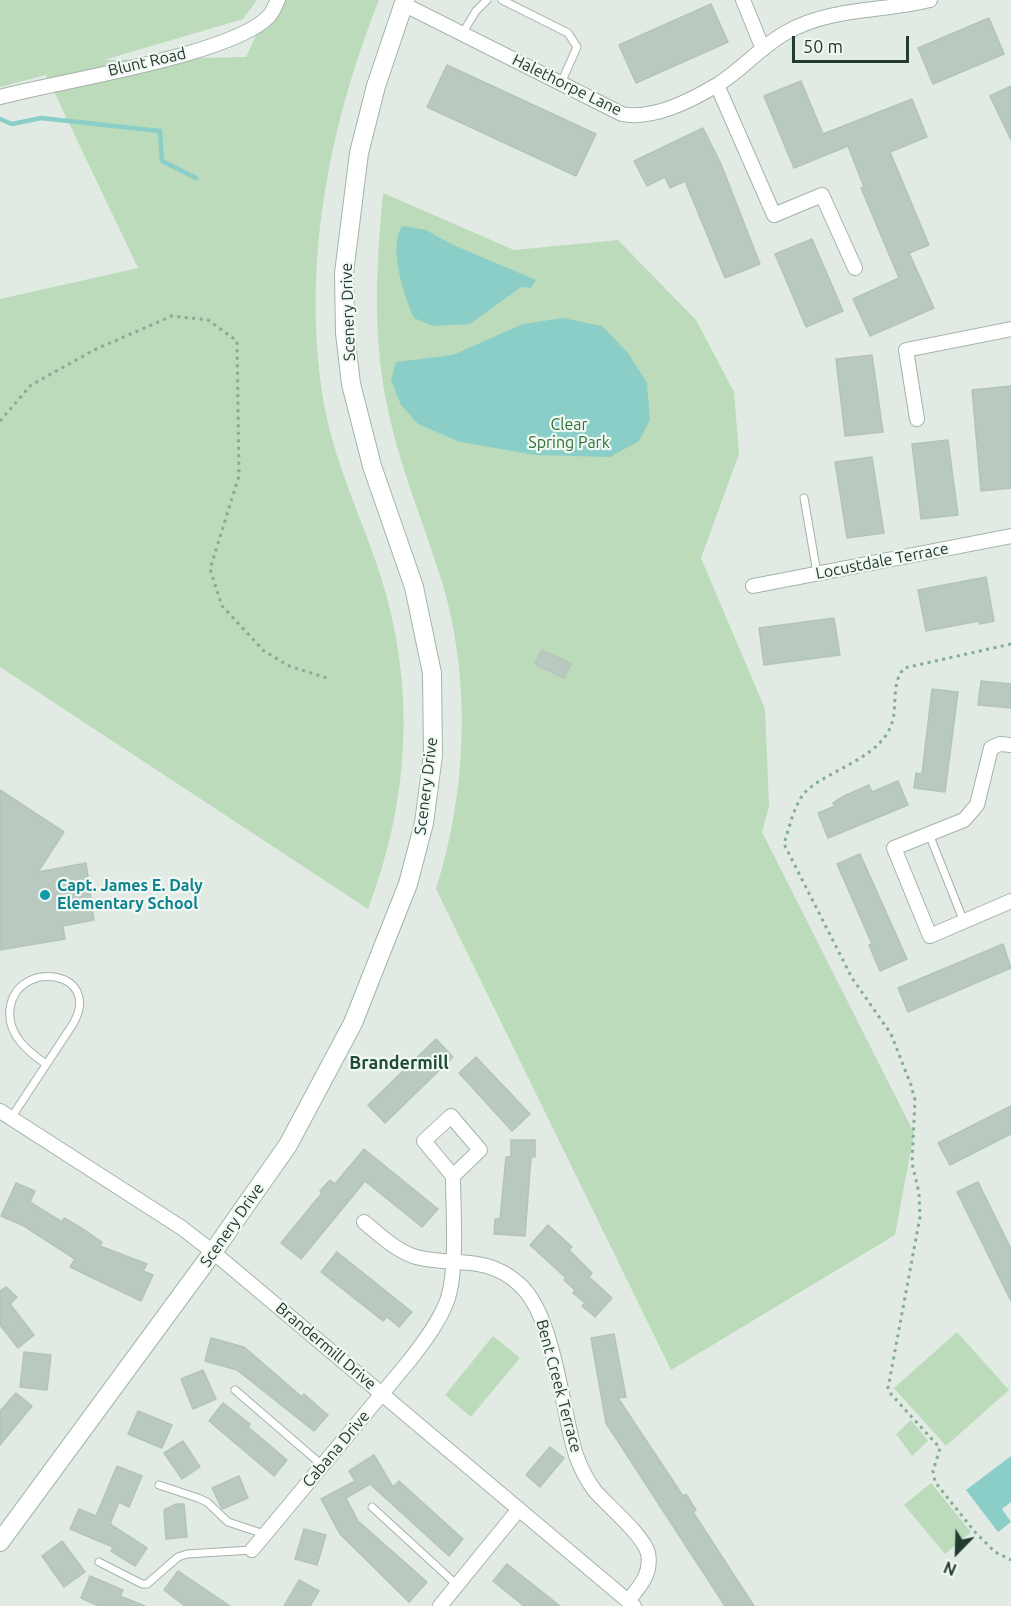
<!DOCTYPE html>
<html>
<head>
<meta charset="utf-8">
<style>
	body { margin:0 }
	#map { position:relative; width:1011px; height:1606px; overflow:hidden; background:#e1ebe4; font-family:Ubuntu,sans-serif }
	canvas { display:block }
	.north { position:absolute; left:927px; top:1522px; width:60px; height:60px; -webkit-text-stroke:4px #f1f8f3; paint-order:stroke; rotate:203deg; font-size:16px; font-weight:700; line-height:24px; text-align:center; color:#223b2e }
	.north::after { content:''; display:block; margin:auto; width:21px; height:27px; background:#223b2e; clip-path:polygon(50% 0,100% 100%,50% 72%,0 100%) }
	.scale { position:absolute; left:792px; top:36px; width:117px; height:27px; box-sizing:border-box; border:3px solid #223b2e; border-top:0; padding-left:8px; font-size:18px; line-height:21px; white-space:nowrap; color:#223b2e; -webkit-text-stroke:4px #f1f8f3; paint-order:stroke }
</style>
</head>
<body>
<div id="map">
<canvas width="1011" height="1606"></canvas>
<div class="north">N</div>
<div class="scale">50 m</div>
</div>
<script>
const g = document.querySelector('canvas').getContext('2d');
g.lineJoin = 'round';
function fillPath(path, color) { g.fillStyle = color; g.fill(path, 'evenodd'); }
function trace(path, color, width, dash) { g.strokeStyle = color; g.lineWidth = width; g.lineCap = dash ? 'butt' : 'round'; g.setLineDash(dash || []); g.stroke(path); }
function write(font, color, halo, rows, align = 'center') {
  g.font = font + ' Ubuntu,sans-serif'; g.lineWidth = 4.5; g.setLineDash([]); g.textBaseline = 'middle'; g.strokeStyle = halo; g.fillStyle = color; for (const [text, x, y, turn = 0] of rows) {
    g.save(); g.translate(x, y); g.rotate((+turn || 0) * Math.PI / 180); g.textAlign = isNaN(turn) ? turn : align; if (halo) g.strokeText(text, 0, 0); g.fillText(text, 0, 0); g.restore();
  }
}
fillPath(new Path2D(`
	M 0,0 L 257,0 L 243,19 L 104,60 L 246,57 L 273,0 L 379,0 C 328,128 300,272 325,409 C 336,466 362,519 380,574 C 416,686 410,799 368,909 L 0,667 L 0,299 L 138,268 L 46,75 L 0,87 Z
	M 383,193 L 514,250 L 618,240 L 696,320 L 734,392 L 739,454 L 701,558 L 765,709 L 769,807 L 762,832 L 914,1133 L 895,1235 L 671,1370 L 436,889 C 466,794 471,688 445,592 C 428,533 402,475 389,414 C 372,340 376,268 383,193 Z
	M 957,1332 L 1009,1390 L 946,1446 L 894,1388 Z
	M 493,1336 L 520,1358 L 471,1417 L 445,1395 Z
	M 911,1420 L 928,1441 L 912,1456 L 896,1434 Z
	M 931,1483 L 971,1532 L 945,1554 L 904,1505 Z`), '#bbdbbb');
fillPath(new Path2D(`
	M 402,226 L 426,230 L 453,245 L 536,280 L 531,288 L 521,287 L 470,324 L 433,326 L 414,318 C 404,296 388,248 402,226 Z
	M 563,318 L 602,326 L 628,353 L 647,383 L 650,420 L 639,441 L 610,457 L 535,455 L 460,442 L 418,424 L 401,405 L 391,380 L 396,362 L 453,355 L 523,324 Z
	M 1011,1456 L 1011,1502 L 1002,1509 L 1011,1522 L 998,1532 L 966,1490 Z`), '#8bcec8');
trace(new Path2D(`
	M 0,119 L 12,124 L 41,118 L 160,131 L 162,161 L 196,178`), '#8bcec8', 4.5);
const building = new Path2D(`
	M 711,4 L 728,42 L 636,83 L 619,45 Z
	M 989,18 L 1004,54 L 933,84 L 918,48 Z
	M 447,65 L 596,134 L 576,176 L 427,107 Z
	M 801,81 L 823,134 L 912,99 L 927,137 L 890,152 L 929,245 L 909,253 L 934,308 L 870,336 L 853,299 L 899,278 L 861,188 L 864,187 L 848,146 L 794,168 L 764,96 Z
	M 1011,86 L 1011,140 L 990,96 Z
	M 703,128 L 721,164 L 760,264 L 725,278 L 685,181 L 670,188 L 665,177 L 647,186 L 634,161 Z
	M 812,239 L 843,311 L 806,327 L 775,254 Z
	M 872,355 L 883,432 L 845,436 L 836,359 Z
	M 1011,386 L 1011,488 L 981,491 L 972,390 Z
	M 948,440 L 958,515 L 921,519 L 912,444 Z
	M 872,457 L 884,533 L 847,538 L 835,462 Z
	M 986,577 L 994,621 L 980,624 L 979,621 L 926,631 L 918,590 Z
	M 834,618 L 840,655 L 764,665 L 759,628 Z
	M 542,650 L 571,664 L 564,678 L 535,664 Z
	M 981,681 L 1011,684 L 1011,708 L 978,705 Z
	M 932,689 L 958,692 L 945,792 L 914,788 L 916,773 L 922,774 Z
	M 898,781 L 908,805 L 828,838 L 818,813 L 835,806 L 833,803 L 844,796 L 869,785 L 872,792 Z
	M 0,790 L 64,832 L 38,872 L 86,863 L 94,920 L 63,926 L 65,939 L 0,950 Z
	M 860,854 L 907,959 L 880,971 L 869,945 L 872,944 L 837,864 Z
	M 1003,944 L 1011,968 L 908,1012 L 898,988 Z
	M 436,1039 L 453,1057 L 385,1123 L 368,1105 Z
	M 476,1057 L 530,1114 L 512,1131 L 459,1073 Z
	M 1011,1106 L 1011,1134 L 950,1165 L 938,1143 Z
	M 511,1140 L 535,1140 L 535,1157 L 531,1157 L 525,1236 L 494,1234 L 495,1219 L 500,1219 L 506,1157 L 511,1157 Z
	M 364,1149 L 438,1209 L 422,1227 L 365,1181 L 301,1259 L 281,1243 L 322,1193 L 320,1191 L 330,1180 L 335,1184 Z
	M 978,1182 L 1011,1249 L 1011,1301 L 957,1192 Z
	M 16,1183 L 35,1191 L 30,1202 L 62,1222 L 64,1218 L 83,1229 L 102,1242 L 100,1246 L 147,1264 L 143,1271 L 153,1275 L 141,1301 L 70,1267 L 75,1259 L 24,1226 L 1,1216 Z
	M 548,1225 L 572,1247 L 569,1250 L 592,1273 L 589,1277 L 612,1298 L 595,1317 L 582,1306 L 585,1303 L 573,1293 L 575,1290 L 564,1280 L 566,1278 L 530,1245 Z
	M 337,1252 L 412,1312 L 399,1327 L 387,1317 L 383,1321 L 321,1272 Z
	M 6,1287 L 17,1297 L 10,1304 L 34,1335 L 18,1348 L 0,1325 L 0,1291 Z
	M 614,1334 L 626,1397 L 618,1398 L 683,1496 L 686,1494 L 696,1510 L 693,1512 L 754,1606 L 725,1606 L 606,1423 L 591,1338 Z
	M 211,1338 L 244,1347 L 302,1397 L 304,1394 L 328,1415 L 314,1431 L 237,1370 L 205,1361 Z
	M 24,1352 L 51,1355 L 47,1390 L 20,1387 Z
	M 203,1370 L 216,1399 L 193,1409 L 181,1379 Z
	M 16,1393 L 32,1406 L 0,1445 L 0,1411 Z
	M 223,1403 L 250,1424 L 248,1427 L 287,1460 L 274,1476 L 209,1421 Z
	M 138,1411 L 172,1425 L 162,1448 L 128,1434 Z
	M 183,1441 L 200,1467 L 182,1479 L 164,1453 Z
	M 550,1447 L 564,1458 L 540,1487 L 526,1475 Z
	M 374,1455 L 393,1487 L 399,1481 L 463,1539 L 449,1556 L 370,1484 L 346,1498 L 358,1521 L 427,1582 L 409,1602 L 340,1534 L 321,1499 L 355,1481 L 349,1471 Z
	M 117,1466 L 142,1476 L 129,1507 L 119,1502 L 110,1524 L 147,1548 L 135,1566 L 111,1551 L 113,1547 L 70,1529 L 79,1509 L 96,1516 Z
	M 239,1476 L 248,1498 L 222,1509 L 212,1488 Z
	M 176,1504 L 184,1504 L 187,1537 L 166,1539 L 164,1510 Z
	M 304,1529 L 326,1535 L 317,1565 L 295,1559 Z
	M 62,1541 L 85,1572 L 64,1587 L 42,1556 Z
	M 507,1564 L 560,1606 L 524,1606 L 493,1581 Z
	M 178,1571 L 230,1606 L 185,1606 L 164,1590 Z
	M 90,1576 L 123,1590 L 120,1596 L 145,1606 L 99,1606 L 81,1598 Z
	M 299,1580 L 319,1591 L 310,1606 L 284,1606 Z`);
fillPath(building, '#b9c9bf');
trace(building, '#b4c4b9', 1.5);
const lane = new Path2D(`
	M 502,0 L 568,33 L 577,47 L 561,83
	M 462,34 L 476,11 L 487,0
	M 804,498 L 817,573
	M 929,834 L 964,922
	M 11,1118 L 73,1024 C 104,970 16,958 10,1009 C 7,1034 27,1051 46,1064
	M 235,1390 L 322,1465
	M 159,1485 L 198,1498 L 207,1502 L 228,1522 L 264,1534
	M 372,1507 L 457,1585
	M 99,1562 L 142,1584 L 147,1584 L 178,1557 L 187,1554 L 252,1550`);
const street = new Path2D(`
	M 743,0 L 763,49
	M 403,4 L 622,114 C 653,120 690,101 717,85 C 742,70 761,46 787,32 C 832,7 882,12 930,0
	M 717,85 L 774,215 L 822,195 L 855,268
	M 0,97 C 58,81 234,55 269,16 C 273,12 275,5 278,0
	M 917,419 L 906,350 L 1011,329
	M 753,586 L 1011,536
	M 1011,745 L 1000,744 L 991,748 L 977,805 L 964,820 L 894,848 L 930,936 L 1011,901
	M 0,1111 L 182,1228 L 213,1252 L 634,1606
	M 364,1222 C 380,1235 396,1251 416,1257 C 455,1267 486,1254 519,1284 C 555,1316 561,1408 576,1455 C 580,1466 588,1482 595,1491 C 608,1506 643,1535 648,1553 C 652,1574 640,1586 628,1601
	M 252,1550 L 410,1360 C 424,1342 439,1322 447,1301 C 458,1270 453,1210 453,1176 L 480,1150 L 451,1116 L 424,1141 L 453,1176
	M 440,1606 L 519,1509`);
const secondary = new Path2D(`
	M 0,1542 L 213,1252 L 288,1145 L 353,1023 L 408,884 L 424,823 L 433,755 L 432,673 L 414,587 L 372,466 L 351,384 L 345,333 L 344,273 L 359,153 L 376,86 L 405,0`);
trace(lane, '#a4b3aa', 9);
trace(street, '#a4b3aa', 16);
trace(secondary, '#a0b6a9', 20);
trace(new Path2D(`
	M 0,421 L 31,385 L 96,349 L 172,316 L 208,320 L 237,341 L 239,476 L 210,569 L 222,606 L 264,651 L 289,666 L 330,679
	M 1011,644 L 904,668 C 889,687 900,709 889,730 C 873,762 819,773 802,796 C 793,810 789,828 784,844 L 852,978 L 891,1034 L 911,1085 L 915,1100 L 912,1163 L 919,1193 L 920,1217 L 888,1388 L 890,1393 L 940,1448 L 933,1471 L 935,1482 L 975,1532 L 995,1552 L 1011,1560`), '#83ad95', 3, [3, 4.5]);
trace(lane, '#fff', 7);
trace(street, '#fff', 14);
trace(secondary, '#fff', 18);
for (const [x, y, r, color] of [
	[45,895,6,"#0f9aa8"]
]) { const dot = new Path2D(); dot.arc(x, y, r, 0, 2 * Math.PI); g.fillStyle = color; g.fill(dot); trace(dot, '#f1f8f3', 2); }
write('16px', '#223b2e', '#f1f8f3', [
	["Blunt Road",147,62,-13],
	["Halethorpe Lane",567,85,26],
	["Scenery Drive",348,312,-92],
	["Locustdale Terrace",882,561,-11],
	["Scenery Drive",426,786,-83],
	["Scenery Drive",232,1225,-55],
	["Brandermill Drive",326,1346,40],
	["Bent Creek Terrace",559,1386,75],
	["Cabana Drive",336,1449,-50]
]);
write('16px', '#2e7037', '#f1f8f3', [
	["Clear",569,425],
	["Spring Park",569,443]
]);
write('bold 16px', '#0d838f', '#f1f8f3', [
	["Capt. James E. Daly",57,886],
	["Elementary School",57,904]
], 'left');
write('bold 18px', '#1f4c36', '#f1f8f3', [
	["Brandermill",399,1063]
]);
</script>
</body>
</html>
